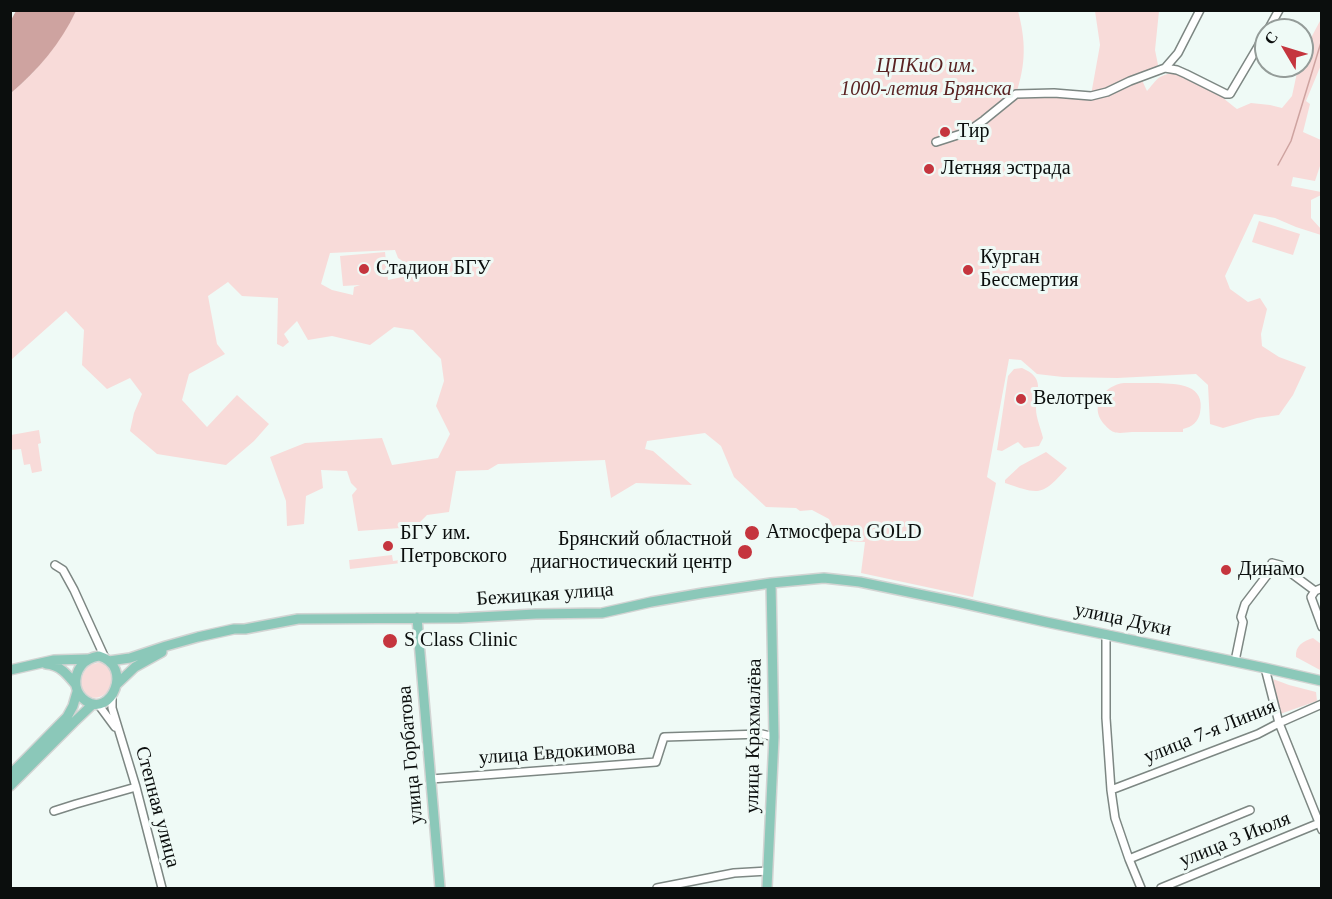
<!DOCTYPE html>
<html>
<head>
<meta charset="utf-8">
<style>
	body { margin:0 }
	#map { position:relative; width:1332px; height:899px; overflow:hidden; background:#effaf6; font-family:"Times New Roman",serif }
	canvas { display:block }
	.frame { position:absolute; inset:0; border:12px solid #0b0e0d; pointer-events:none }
	.north { position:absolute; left:1254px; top:18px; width:60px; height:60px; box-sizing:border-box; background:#effaf6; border:2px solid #949c99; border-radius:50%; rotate:308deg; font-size:16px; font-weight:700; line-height:24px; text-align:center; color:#0b0e0d }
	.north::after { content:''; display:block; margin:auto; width:21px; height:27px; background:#c5353e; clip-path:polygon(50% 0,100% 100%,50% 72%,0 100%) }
</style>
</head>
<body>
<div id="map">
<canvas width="1332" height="899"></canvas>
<div class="frame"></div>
<div class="north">С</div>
</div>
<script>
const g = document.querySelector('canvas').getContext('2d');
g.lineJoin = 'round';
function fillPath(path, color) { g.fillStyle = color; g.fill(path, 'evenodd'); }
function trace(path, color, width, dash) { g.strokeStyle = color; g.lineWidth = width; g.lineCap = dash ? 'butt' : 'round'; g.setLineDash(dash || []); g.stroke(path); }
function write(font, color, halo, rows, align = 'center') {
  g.font = font + ' "Times New Roman",serif'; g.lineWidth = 6; g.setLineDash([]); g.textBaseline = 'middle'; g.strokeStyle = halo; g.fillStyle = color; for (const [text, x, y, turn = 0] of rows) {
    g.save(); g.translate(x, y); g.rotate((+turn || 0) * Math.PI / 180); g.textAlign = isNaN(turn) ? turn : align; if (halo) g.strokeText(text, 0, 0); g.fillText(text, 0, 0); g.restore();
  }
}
fillPath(new Path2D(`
	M 76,11 L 1018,11 C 1026,41 1026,64 1016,94 L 1091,95 L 1100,45 L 1095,11 L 1159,11 L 1155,50 L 1158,65 L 1141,78 L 1147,91 C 1151,87 1155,80 1160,77 C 1188,62 1216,94 1237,109 L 1251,103 L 1270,105 L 1282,108 L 1292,96 L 1298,68 L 1300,66 L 1302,66 L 1302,63 L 1310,53 L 1311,38 L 1321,19 L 1321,65 L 1306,101 L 1310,104 L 1303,132 L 1321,140 L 1321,163 L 1315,181 L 1293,177 L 1291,186 L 1321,192 L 1321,195 L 1311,200 L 1311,218 L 1321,229 L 1321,235 L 1296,227 L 1275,218 L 1254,214 L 1225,276 L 1230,289 L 1248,302 L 1260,298 L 1267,309 L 1261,334 L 1262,346 L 1279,357 L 1306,367 L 1293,395 L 1279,415 L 1257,418 L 1223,428 L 1210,424 L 1208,385 L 1196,374 L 1117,378 L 1063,377 L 1037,374 L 1021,360 L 1009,359 L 987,477 L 996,483 L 973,597 L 861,573 L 865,542 L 846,541 L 833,527 L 829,519 L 812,510 L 800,511 L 796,508 L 766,507 L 734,477 L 721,446 L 705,433 L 647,441 L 645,449 L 653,451 L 692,485 L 636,483 L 611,498 L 605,460 L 498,464 L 488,470 L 456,471 L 449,512 L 427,515 L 415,527 L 358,531 L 352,495 L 357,489 L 351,483 L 347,471 L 321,470 L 323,488 L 306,496 L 304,524 L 287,526 L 286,501 L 270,457 L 305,443 L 382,438 L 392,465 L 438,458 L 450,434 L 436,406 L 444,381 L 441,359 L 413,330 L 394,327 L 370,345 L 332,336 L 308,340 L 297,321 L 284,334 L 289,342 L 283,347 L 277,344 L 278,298 L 242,296 L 228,282 L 208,296 L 217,344 L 225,354 L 189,374 L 182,400 L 207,427 L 237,395 L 269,424 L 254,441 L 226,465 L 157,454 L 130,431 L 134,413 L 142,394 L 130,378 L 107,389 L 82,365 L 84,330 L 66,311 L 11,360 L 11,93 C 40,69 58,44 76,11 ZM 395,250 L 398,258 L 410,266 L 407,276 L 388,280 L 385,252 L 340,256 L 343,286 L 360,285 L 354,287 L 353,295 L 332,290 L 321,284 L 330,253 Z
	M 1259,221 L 1300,234 L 1293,255 L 1252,242 Z
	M 1022,368 C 1045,378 1037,390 1036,409 C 1036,418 1041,429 1043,438 L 1039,446 L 1024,448 L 1018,442 L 1002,451 L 997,450 L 1008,376 L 1014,369 Z
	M 1124,383 C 1135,383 1147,383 1158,383 C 1178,384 1206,384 1200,413 C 1198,422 1192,427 1183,429 L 1183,432 C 1166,432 1149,432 1132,432 C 1127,432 1119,434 1114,432 C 1110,431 1106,426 1103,423 C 1089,405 1105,385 1124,383 Z
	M 39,430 L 41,443 L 38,444 L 42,471 L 32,473 L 30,464 L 24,465 L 21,449 L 11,450 L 11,435 Z
	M 1046,452 L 1067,468 C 1042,496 1040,495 1005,483 L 1005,480 L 1020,466 Z
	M 392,555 L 393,561 L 400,560 L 401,563 L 350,569 L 349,560 Z
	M 1313,638 L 1321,644 L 1321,669 L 1320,670 L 1296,657 C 1295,646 1303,641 1313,638 Z
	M 101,662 C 125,672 106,708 87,695 C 84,693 82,691 81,688 C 79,680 84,671 89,665 Z
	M 1273,679 L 1289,685 L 1316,692 L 1317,701 L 1280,714 Z`), '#f8dbd9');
fillPath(new Path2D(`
	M 16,11 L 76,11 C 61,43 38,70 11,93 L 11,20 Z`), '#cea3a0');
trace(new Path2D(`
	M 1278,165 L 1291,141 L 1322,39`), '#cea3a0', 1.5);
const minor = new Path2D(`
	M 1268,30 L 1279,10
	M 1165,68 L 1178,53 L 1200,10
	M 936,142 L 967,132 L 984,120 L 1016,94 L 1054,93 L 1091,96 L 1107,92 L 1130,81 L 1165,68 L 1177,70 L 1186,74 L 1226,94 L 1230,94 L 1266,33
	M 55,565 L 63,570 L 74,590 L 105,658
	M 1322,588 L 1315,591 L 1311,597 L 1322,627
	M 1106,635 L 1106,718 L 1111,790 L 1115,818 L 1129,859 L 1141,888
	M 1235,661 L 1243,622 L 1241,617 L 1245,604 L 1271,570 L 1272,563 L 1280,565 L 1315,591
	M 1265,668 L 1279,723 L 1322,830
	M 112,695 L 112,708 L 136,787 L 162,888
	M 98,704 L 115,727
	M 431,779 L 656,762 L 664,737 L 762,734 L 774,737
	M 1111,790 L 1258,734 L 1279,723 L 1322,704
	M 54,811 L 76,804 L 136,787
	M 1129,859 L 1250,810
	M 657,888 L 734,873 L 768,871
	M 1161,888 L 1322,822`);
const major = new Path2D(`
	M 417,618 L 440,888
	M 99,656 C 134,666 111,718 86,701 C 80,697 77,692 76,686 C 74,670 84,658 99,656 Z
	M 109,661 L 130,658 L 166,646 L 198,637 L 234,629 L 245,629 L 298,619 L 459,618 L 536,614 L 602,613 L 651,602 L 703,593 L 771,583 L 824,578 L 860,582 L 957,602 L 1046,622 L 1265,668 L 1322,681
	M 46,664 C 60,665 67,674 76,685
	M 10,670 L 54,660 L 88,659
	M 116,685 L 135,667 L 162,652
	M 10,775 L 67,717 L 73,706 L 77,692
	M 10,786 L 74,722 L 93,704
	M 767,888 L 774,737 L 771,583`);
trace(minor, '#7d8783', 10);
trace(major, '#d3d4d3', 12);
trace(minor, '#fff', 7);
trace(major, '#8bc8b9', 9);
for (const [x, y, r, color] of [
	[945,132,6,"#c5353e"],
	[929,169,6,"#c5353e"],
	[364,269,6,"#c5353e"],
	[968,270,6,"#c5353e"],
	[1021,399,6,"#c5353e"],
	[752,533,8,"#c5353e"],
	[388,546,6,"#c5353e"],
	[745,552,8,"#c5353e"],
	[1226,570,6,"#c5353e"],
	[390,641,8,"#c5353e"]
]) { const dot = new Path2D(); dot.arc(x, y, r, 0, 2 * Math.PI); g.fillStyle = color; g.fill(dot); trace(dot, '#effaf6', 2); }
write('italic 20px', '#592222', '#effaf6', [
	["ЦПКиО им.",926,67],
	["1000-летия Брянска",926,90]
]);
write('20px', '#0b0e0d', '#effaf6', [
	["Тир",957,132],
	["Летняя эстрада",941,169],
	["Курган",980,258],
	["Бессмертия",980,281],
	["Стадион БГУ",376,269],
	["Велотрек",1033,399],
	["Атмосфера GOLD",766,533],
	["БГУ им.",400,534],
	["Петровского",400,557],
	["Брянский областной",732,540,"right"],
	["диагностический центр",732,563,"right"],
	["Динамо",1238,570],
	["S Class Clinic",404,641]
], 'left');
write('20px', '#0b0e0d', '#effaf6', [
	["Бежицкая улица",545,595,-4],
	["улица Дуки",1123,620,12],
	["улица 7-я Линия",1210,732,-22],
	["улица Крахмалёва",754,736,-89],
	["улица Евдокимова",557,753,-4],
	["улица Горбатова",411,755,-95],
	["Степная улица",157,807,75],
	["улица 3 Июля",1235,840,-22]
]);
</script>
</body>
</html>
